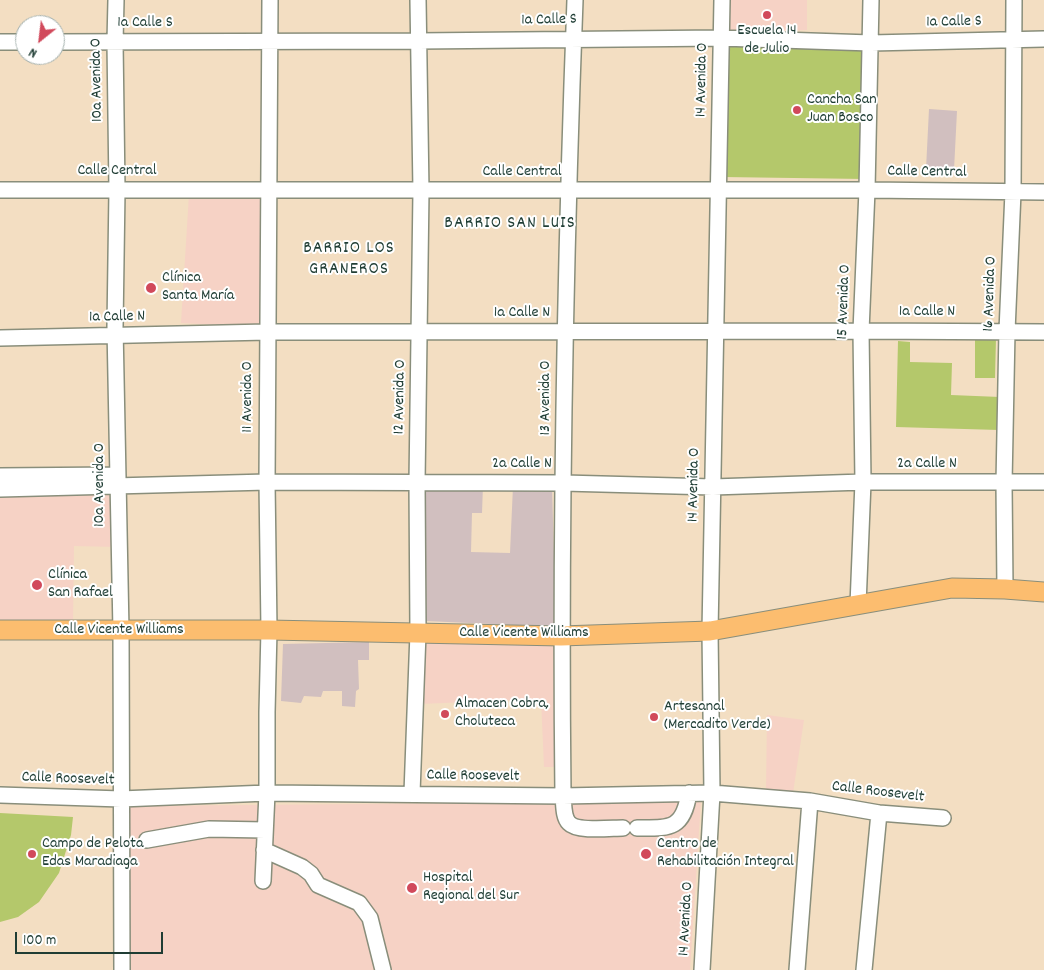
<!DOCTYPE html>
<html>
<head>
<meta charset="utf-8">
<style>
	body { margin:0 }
	#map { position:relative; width:1044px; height:970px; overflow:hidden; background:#f3dec2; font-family:Dekko,sans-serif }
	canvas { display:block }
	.north { position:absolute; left:15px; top:15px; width:50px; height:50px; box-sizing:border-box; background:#fff; border:1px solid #a5b1ae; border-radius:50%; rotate:209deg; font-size:14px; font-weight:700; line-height:20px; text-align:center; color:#1f3d34 }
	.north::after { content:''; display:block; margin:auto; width:18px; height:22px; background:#d1495b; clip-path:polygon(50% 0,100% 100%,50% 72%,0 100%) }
	.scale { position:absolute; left:15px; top:932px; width:148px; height:22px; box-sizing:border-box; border:2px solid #1f3d34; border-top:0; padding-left:6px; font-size:15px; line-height:18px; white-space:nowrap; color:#1f3d34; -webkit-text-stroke:4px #fff; paint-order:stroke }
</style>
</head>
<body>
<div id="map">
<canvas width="1044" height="970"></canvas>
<div class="north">N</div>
<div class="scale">100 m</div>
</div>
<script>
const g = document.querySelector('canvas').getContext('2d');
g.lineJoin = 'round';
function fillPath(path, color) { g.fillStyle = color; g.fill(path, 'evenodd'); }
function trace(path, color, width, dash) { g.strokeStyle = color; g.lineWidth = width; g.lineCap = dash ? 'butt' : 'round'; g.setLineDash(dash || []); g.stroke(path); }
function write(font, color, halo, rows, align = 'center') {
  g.font = font + ' Dekko,sans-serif'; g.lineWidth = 4; g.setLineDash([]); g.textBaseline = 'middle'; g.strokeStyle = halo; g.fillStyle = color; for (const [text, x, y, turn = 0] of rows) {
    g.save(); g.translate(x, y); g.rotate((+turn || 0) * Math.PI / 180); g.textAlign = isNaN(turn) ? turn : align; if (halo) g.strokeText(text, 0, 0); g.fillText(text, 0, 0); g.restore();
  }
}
fillPath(new Path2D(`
	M 728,0 L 807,0 L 807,30 L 728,32 Z
	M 189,194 L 263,196 L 261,327 L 181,323 Z
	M 116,489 L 118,547 L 74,546 L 73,624 L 0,624 L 0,492 Z
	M 422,639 L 557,641 L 554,767 L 544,767 L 541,699 L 420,704 Z
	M 767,715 L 804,720 L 793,793 L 766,789 Z
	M 701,801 L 690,970 L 129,970 L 130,806 Z`), '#f6d2c5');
fillPath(new Path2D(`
	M 929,109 L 957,111 L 954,170 L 926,169 Z
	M 425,485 L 483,485 L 482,513 L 472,513 L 471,552 L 510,553 L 513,486 L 552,486 L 556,627 L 426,621 Z
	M 369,642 L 369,660 L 358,660 L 359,689 L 356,691 L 355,707 L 342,706 L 342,691 L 323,691 L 321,697 L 304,696 L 301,703 L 281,701 L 283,644 Z`), '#d1bfbf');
fillPath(new Path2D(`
	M 871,39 L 865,179 L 723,177 L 728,43 Z
	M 975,337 L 996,338 L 995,378 L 975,378 Z
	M 898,341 L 910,342 L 910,362 L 952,363 L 951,395 L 1000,397 L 999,430 L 896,427 Z
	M 0,813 L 73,817 L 71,835 L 59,873 L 39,902 L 18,917 L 0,922 Z`), '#b4c86b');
const minor = new Path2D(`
	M 116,0 L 115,42 L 117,190 L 115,327 L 121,631 L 122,970
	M 575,0 C 565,265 560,531 563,796 C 564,804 563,817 569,823 C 577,832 611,828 623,828
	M 0,42 L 25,42
	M 55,42 L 418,41 L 721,38 L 871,43 L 1044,39
	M 0,190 L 867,190 L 1044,192
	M 0,338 L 267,332 L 861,331 L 1044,332
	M 0,476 L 118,475
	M 0,489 L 267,482 L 564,483 L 713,487 L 863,482 L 1044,482
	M 1005,589 L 1004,483 L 1007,331 L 1013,192 L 1014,0
	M 858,605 L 863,482 L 861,331 L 867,190 L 871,0
	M 412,793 L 418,633 L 417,482 L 421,191 L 418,0
	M 0,795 L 121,799 L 267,793 L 563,796 L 712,793 L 810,801 L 879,813 L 943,818
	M 637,828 C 670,828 683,830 689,793
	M 147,840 L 209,829 L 265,830
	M 264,850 L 302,867 L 311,874 L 318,885 L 359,903 L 370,918 L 383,970
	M 263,881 L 267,793 L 267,712 L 269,630 L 267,482 L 270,0
	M 702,970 L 712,793 L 710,631 L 722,0
	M 797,970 L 810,801
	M 864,970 L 879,813`);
const major = new Path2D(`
	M 0,630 L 269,630 L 561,636 L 710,631 L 952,588 L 1005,589 L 1044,592`);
trace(minor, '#898e7b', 18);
trace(major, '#898e7b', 21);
trace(minor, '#fff', 15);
trace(major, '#fcbd6f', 19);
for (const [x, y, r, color] of [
	[767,15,5,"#d1495b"],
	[797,110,5,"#d1495b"],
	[151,288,6,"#d1495b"],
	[37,585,6,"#d1495b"],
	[445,714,5,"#d1495b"],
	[654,717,5,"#d1495b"],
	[32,854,5,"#d1495b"],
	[646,854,6,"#d1495b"],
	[412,888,6,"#d1495b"]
]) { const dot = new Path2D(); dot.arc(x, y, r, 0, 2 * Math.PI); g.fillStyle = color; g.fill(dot); trace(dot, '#fff', 2); }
write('16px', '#1f3d34', '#fff', [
	["1a Calle S",549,21,-1],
	["1a Calle S",954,23,-1],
	["1a Calle S",145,24],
	["10a Avenida O",98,80,-91],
	["14 Avenida O",703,80,-89],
	["Calle Central",117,172],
	["Calle Central",522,173],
	["Calle Central",927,173,1],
	["16 Avenida O",991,294,-88],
	["15 Avenida O",845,302,-88],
	["1a Calle N",927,313],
	["1a Calle N",522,314],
	["1a Calle N",117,318,-1],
	["11 Avenida O",249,397,-90],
	["12 Avenida O",401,397,-89],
	["13 Avenida O",547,398,-90],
	["2a Calle N",522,465],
	["2a Calle N",927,465],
	["10a Avenida O",101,485,-90],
	["14 Avenida O",695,485,-89],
	["Calle Vicente Williams",119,631],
	["Calle Vicente Williams",524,634],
	["Calle Roosevelt",473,777,1],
	["Calle Roosevelt",68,780,2],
	["Calle Roosevelt",878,793,7],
	["14 Avenida O",687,919,-87]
]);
write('16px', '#1f3d34', '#fff', [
	["Escuela 14",767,32,"center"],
	["de Julio",767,50,"center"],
	["Cancha San",807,101],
	["Juan Bosco",807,119],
	["Clínica",162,279],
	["Santa María",162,297],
	["Clínica",48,576],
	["San Rafael",48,594],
	["Almacen Cobra,",455,705],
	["Choluteca",455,723],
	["Artesanal",664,708],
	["(Mercadito Verde)",664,726],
	["Campo de Pelota",42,845],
	["Edas Maradiaga",42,863],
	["Centro de",657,845],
	["Rehabilitación Integral",657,863],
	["Hospital",423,879],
	["Regional del Sur",423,897]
], 'left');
g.letterSpacing = '1px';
write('18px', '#1f3d34', '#fff', [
	["BARRIO SAN LUIS",510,225],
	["BARRIO LOS",349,250],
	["GRANEROS",349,271]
]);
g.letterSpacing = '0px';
</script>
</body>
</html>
